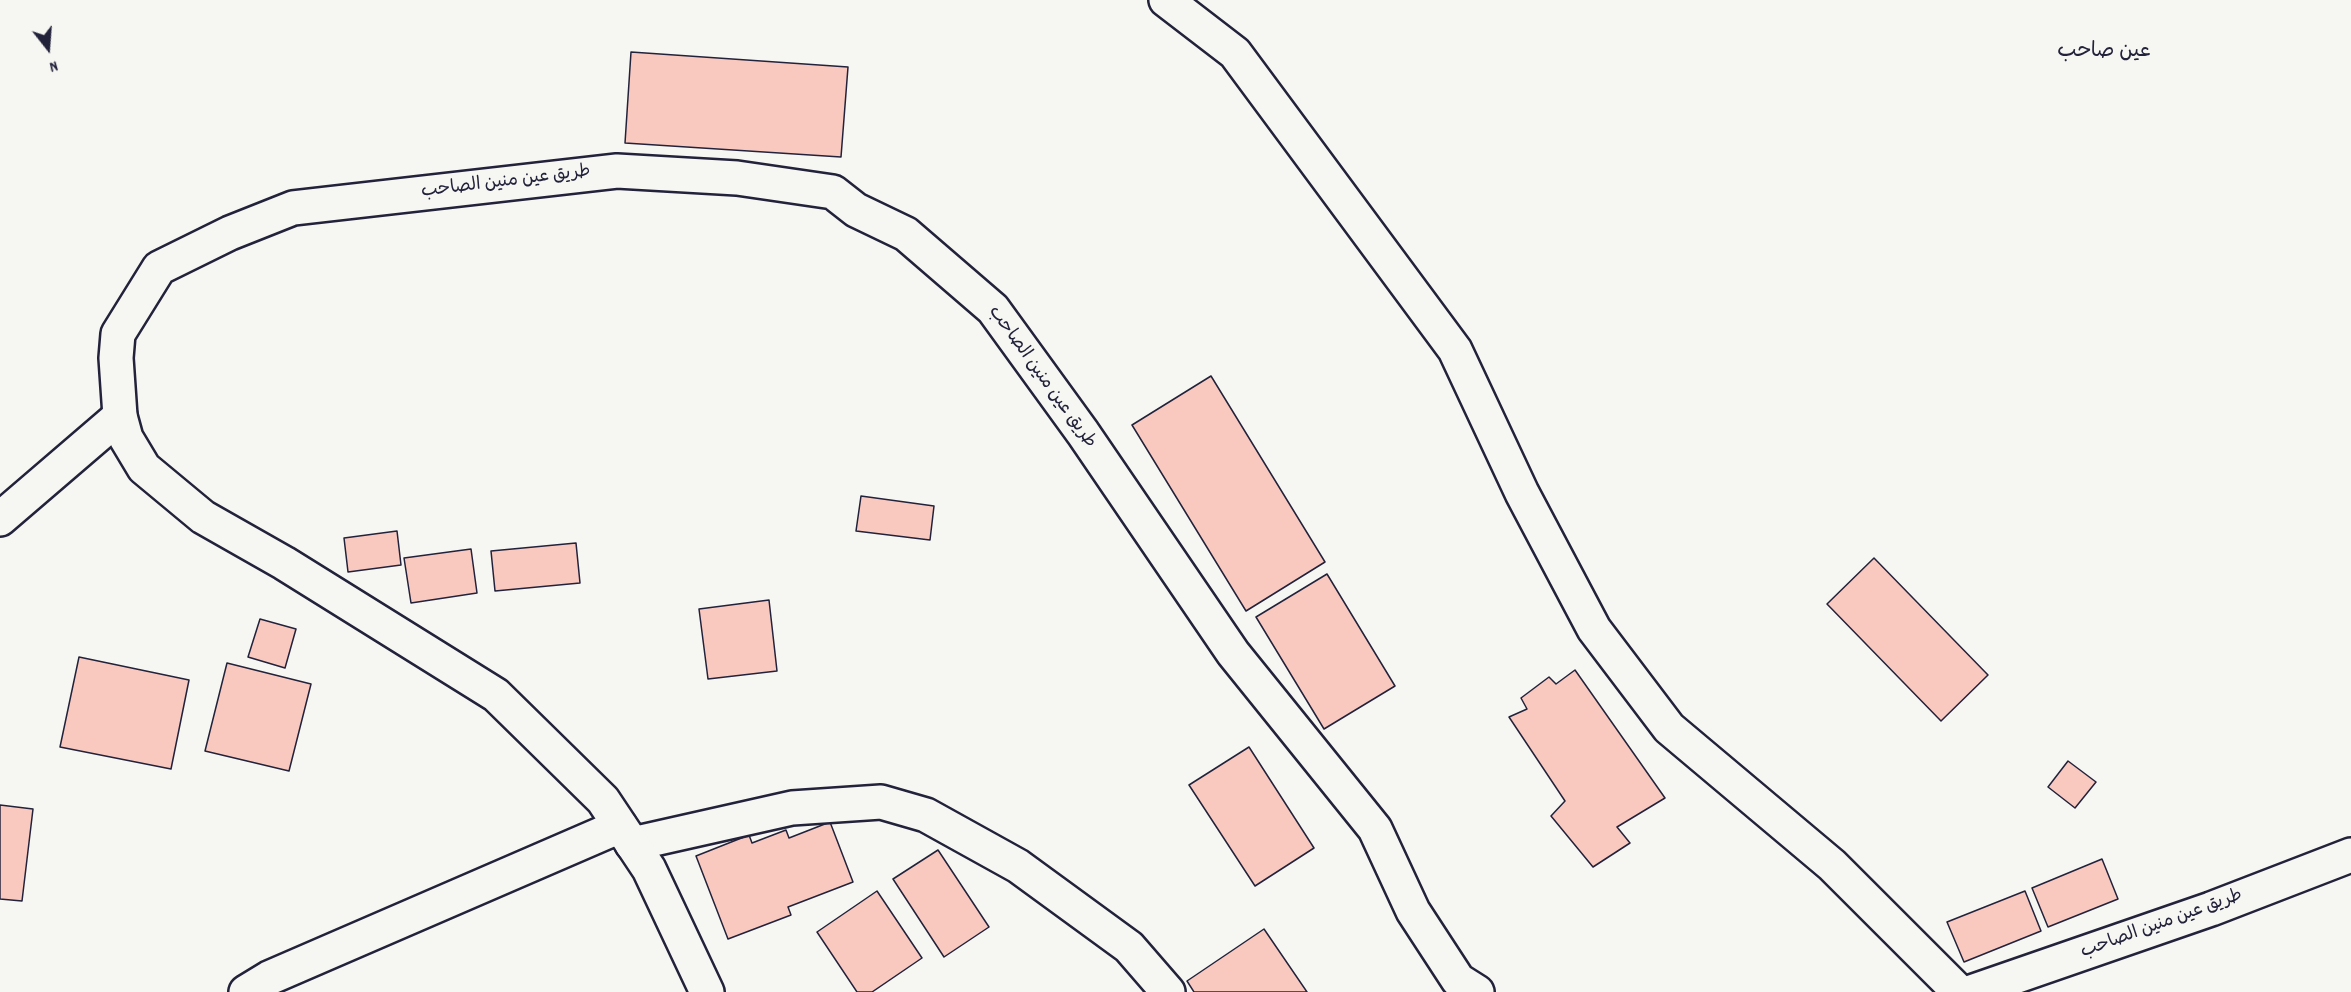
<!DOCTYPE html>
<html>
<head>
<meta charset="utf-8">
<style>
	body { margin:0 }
	#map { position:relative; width:2351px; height:992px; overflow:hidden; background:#f6f6f2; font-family:Dekko,sans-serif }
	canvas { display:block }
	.north { position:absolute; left:18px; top:18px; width:60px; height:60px; -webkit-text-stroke:4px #f6f6f2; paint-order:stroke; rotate:163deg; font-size:16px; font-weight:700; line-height:24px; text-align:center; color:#22223b }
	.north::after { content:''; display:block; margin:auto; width:21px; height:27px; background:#22223b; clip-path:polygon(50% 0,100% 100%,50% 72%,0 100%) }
</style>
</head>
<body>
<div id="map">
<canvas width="2351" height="992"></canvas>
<div class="north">N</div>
</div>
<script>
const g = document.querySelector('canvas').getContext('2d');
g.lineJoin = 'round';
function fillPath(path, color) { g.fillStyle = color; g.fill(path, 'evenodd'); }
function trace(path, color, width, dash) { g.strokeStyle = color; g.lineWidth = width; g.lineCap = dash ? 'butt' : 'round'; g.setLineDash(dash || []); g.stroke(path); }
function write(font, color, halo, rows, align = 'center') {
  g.font = font + ' Dekko,"Playpen Sans Arabic",sans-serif'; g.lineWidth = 6; g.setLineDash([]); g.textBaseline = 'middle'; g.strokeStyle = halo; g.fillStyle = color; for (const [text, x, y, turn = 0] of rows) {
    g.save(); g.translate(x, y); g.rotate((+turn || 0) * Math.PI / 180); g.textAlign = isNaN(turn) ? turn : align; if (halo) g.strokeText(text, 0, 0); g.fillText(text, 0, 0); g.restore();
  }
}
const building = new Path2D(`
	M 631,52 L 848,67 L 841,157 L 625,143 Z
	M 1211,376 L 1325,562 L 1246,611 L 1132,425 Z
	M 861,496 L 934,506 L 930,540 L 856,531 Z
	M 397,531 L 401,565 L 348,572 L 344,538 Z
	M 576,543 L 580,583 L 495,591 L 491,551 Z
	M 471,549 L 477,593 L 411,603 L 404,558 Z
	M 1874,558 L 1988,675 L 1941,721 L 1827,604 Z
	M 1327,574 L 1395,686 L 1324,729 L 1256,617 Z
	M 769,600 L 777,671 L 708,679 L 699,609 Z
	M 260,619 L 296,629 L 285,668 L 248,657 Z
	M 79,657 L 189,680 L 171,769 L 60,747 Z
	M 227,663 L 311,684 L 289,771 L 205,751 Z
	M 1575,670 L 1665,798 L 1617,827 L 1630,843 L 1593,867 L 1551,816 L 1565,801 L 1509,717 L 1527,709 L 1521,698 L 1549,677 L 1556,684 Z
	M 1249,747 L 1314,848 L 1255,886 L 1189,785 Z
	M 2068,761 L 2096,782 L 2075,808 L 2048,787 Z
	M 0,805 L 33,809 L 22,901 L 0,899 Z
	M 830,822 L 853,882 L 788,907 L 791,915 L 728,939 L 696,856 L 749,835 L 752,843 L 786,830 L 789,838 Z
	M 938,850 L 989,927 L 944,957 L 893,879 Z
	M 2102,859 L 2118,899 L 2048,927 L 2032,888 Z
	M 877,891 L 922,958 L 872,992 L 857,992 L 817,932 Z
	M 2025,891 L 2041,931 L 1964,962 L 1947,922 Z
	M 1264,929 L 1307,992 L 1194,992 L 1187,981 Z`);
fillPath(building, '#f9c9c0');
trace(building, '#22223b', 1.5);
const minor = new Path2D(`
	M 1166,0 L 1235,53 L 1455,350 L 1522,493 L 1594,629 L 1669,728 L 1832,865 L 1959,992
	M 0,519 L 120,416
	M 632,844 L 792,808 L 881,802 L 926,815 L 1018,866 L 1129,947 L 1168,992
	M 246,992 L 269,978 L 620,826`);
const secondary = new Path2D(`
	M 707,992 L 649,869 L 603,800 L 496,695 L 284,563 L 203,517 L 144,468 L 126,438 L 120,416 L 116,358 L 118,334 L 159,268 L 230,233 L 293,208 L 617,171 L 737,178 L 833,192 L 856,210 L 906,234 L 993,309 L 1083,433 L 1233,653 L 1375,829 L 1413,911 L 1458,980 L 1477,992
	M 1971,992 L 2211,909 L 2351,855`);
trace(minor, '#22223b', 38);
trace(secondary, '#22223b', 38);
trace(minor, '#f6f6f2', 33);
trace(secondary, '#f6f6f2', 33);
write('18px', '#22223b', '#f6f6f2', [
	["طريق عين منين الصاحب",506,183,-7],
	["طريق عين منين الصاحب",1041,378,54],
	["طريق عين منين الصاحب",2162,925,-20]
]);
write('21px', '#22223b', '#f6f6f2', [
	["عين صاحب",2104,53]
]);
</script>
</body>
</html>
